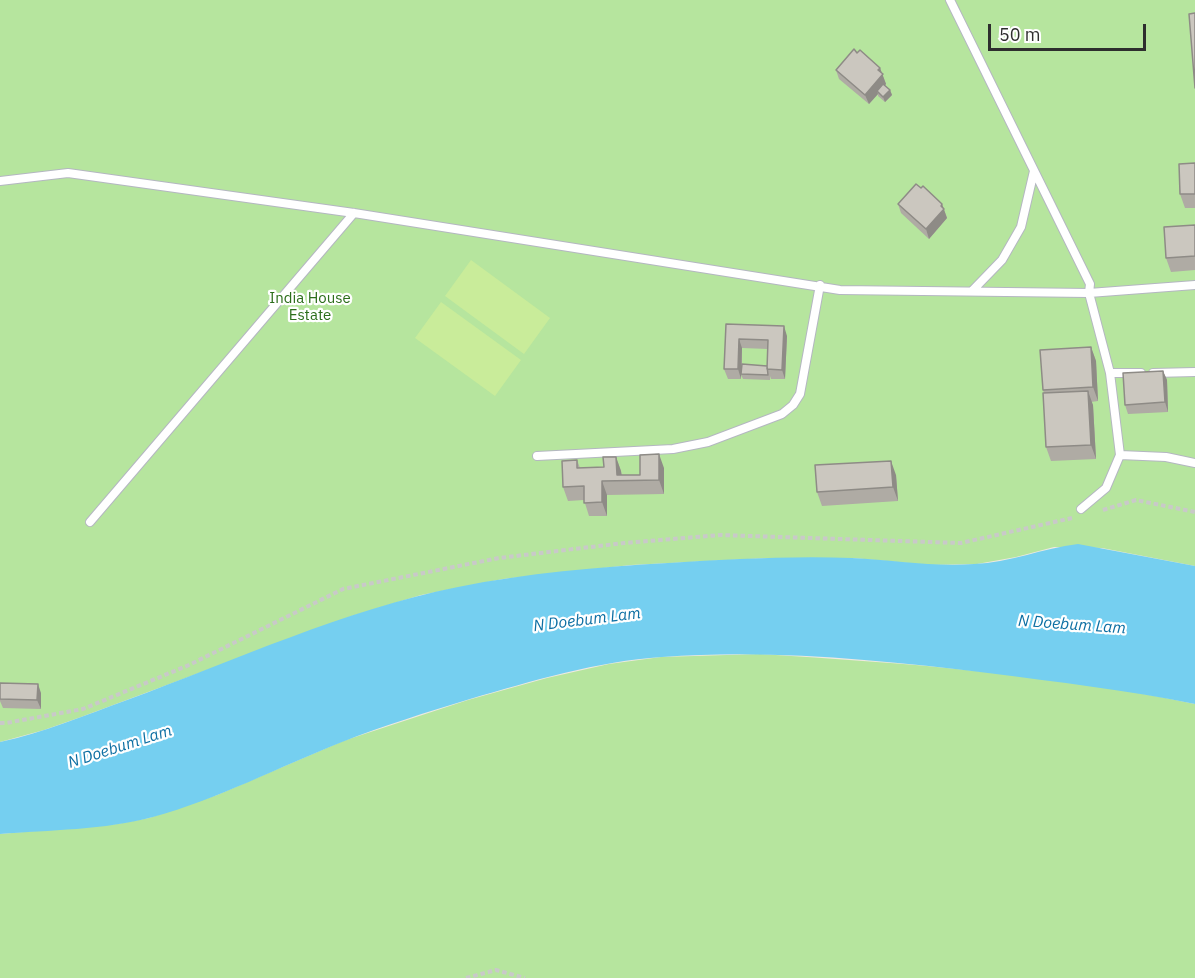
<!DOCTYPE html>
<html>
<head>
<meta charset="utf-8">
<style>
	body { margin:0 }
	#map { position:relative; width:1195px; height:978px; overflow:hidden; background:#efe9e1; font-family:"IBM Plex Sans",sans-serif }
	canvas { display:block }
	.scale { position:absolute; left:988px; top:24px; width:158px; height:27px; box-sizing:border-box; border:3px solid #2e2e2e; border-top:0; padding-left:8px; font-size:18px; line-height:21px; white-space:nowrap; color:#2e2e2e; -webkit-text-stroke:4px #fff; paint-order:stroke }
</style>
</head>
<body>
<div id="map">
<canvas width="1195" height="978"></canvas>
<div class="scale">50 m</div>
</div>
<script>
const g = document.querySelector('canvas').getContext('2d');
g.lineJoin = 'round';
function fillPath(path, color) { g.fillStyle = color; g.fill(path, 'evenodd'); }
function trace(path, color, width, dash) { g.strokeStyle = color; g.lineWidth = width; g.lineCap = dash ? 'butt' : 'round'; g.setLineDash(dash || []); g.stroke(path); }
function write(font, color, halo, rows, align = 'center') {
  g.font = font + ' "IBM Plex Sans",sans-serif'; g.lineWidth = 4.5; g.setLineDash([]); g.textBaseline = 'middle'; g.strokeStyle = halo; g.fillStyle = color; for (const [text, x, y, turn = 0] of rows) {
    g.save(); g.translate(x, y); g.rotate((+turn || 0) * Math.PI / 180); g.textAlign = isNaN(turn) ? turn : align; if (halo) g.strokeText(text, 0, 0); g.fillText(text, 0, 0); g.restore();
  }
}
fillPath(new Path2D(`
	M 0,0 L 1195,0 L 1195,566 L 1102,548 L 1054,547 L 1016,557 L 977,564 L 930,565 L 853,558 L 768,558 L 631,565 L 503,579 L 421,595 L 352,616 L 81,717 L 44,730 L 0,742 Z
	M 760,654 C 906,663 1053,674 1195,704 L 1195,978 L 0,978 L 0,834 L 117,824 L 149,818 L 217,795 L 343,741 L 468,700 L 547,678 L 609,664 L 661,657 Z`), '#b6e59e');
fillPath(new Path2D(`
	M 471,260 L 550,318 L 524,354 L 445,296 Z
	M 441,302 L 521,360 L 495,396 L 415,338 Z`), '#c9ec9a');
fillPath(new Path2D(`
	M 1078,544 L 1195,566 L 1195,704 C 1127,690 1057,682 988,673 C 881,660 771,649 662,657 C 598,661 532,681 470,699 C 427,712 383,726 342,742 C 279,767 218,799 153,817 C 105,830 49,830 0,834 L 0,742 C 43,733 85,715 127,700 C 236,660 344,610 458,587 C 527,573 598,567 668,563 C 729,559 791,556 852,558 C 893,560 933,567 974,564 C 1009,563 1043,548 1078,544 Z`), '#75cff0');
const service = new Path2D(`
	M 0,181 L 68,173 L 354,213 L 840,290 L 1089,293 L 1090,284 L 950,0
	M 972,291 L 1002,260 L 1021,227 L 1034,171
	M 1110,373 L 1141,373
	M 1153,373 L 1195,372
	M 1120,455 L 1166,457 L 1195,463
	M 537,456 L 673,449 L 708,442 L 782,414 L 793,405 L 800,394 L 820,285
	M 1081,509 L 1106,488 L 1120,455 L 1110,373 L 1089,293 L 1195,285
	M 90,522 L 354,213`);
trace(service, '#b4b7c1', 10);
trace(new Path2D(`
	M 1103,510 L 1136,500 L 1195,512
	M 0,723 L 6,723 L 83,709 L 189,665 L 343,589 L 499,558 L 624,543 L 721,535 L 961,543 L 1072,518
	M 466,978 L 496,970 L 525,978`), '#c9c9c9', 4, [4.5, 3]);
trace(service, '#fff', 8);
fillPath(new Path2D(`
	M 857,53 L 880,68 L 886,84 L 885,85 L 890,90 L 892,95 L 885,102 L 878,96 L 878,94 L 869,104 L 839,79 L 836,70 Z
	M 1195,163 L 1195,208 L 1185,208 L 1180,194 Z
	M 898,204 L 942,204 L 947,218 L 929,239 L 901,213 Z
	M 1195,225 L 1195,270 L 1171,272 L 1166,258 Z
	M 726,324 L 787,336 L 785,379 L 771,379 L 770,376 L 770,380 L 743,379 L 741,375 L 741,379 L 728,379 L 724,369 ZM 742,348 L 768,349 L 767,366 L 742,364 Z
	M 1091,347 L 1096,361 L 1098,401 L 1091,402 L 1093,405 L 1096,459 L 1051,461 L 1046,447 L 1044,393 L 1043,390 Z
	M 1163,371 L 1167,380 L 1168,412 L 1128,414 L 1125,405 Z
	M 616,457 L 621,471 L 622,475 L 640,475 L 664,468 L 664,494 L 607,495 L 607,516 L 589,516 L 584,500 L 568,501 L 563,487 L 577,460 L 580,468 L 604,467 Z
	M 896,475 L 898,501 L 822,506 L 817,492 Z
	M 0,683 L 41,693 L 41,709 L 3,708 L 0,701 Z`), '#afaba4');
fillPath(new Path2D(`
	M 880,68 L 886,84 L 879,93 L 877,91 L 878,94 L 869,104 L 865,95 L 878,70 Z
	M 890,90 L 892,95 L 885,102 L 883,97 Z
	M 942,204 L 947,218 L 929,239 L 926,229 Z
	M 784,326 L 787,336 L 785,379 L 782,370 Z
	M 739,339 L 742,348 L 741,379 L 738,369 Z
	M 1091,347 L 1096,361 L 1098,401 L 1093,387 Z
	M 1163,371 L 1167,380 L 1168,412 L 1165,402 Z
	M 1088,391 L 1093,405 L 1096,459 L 1091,445 Z
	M 659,454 L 664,468 L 664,494 L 659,480 Z
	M 616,457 L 621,471 L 622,481 L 617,475 Z
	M 891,461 L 896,475 L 898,501 L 893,487 Z
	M 602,481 L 607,495 L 607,516 L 602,502 Z
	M 38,684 L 41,693 L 41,709 L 37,700 Z`), '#8e8b86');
const building = new Path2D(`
	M 1195,13 L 1195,88 L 1189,14 Z
	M 854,49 L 857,53 L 860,50 L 880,68 L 878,70 L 883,74 L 865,95 L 836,70 Z
	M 883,84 L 890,90 L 883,97 L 877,91 Z
	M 1195,163 L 1195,194 L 1180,194 L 1179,164 Z
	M 916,184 L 921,188 L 923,186 L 942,204 L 941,206 L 944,209 L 926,229 L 898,204 Z
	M 1195,225 L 1195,256 L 1166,258 L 1164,227 Z
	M 726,324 L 784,326 L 782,370 L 767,369 L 768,340 L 739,339 L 738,369 L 724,369 Z
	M 1091,347 L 1093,387 L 1043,390 L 1040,350 Z
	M 742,364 L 767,366 L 768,375 L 741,374 Z
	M 1163,371 L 1165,402 L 1125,405 L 1123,373 Z
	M 1088,391 L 1091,445 L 1046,447 L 1043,393 Z
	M 659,454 L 659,480 L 602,481 L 602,502 L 584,503 L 584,486 L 563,487 L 562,461 L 577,460 L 577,468 L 604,467 L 603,457 L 616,457 L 617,475 L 640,475 L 640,455 Z
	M 891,461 L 893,487 L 817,492 L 815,465 Z
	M 0,683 L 38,684 L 37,700 L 0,699 Z`);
fillPath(building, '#cbc7bf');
trace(building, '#8e8b86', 1.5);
write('15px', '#2c6e1b', '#fff', [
	["India House",310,299],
	["Estate",310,316]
]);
write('italic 16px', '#0d6fa3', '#fff', [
	["N Doebum Lam",587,620,-7],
	["N Doebum Lam",1072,625,4],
	["N Doebum Lam",120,747,-18]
]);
</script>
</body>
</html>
